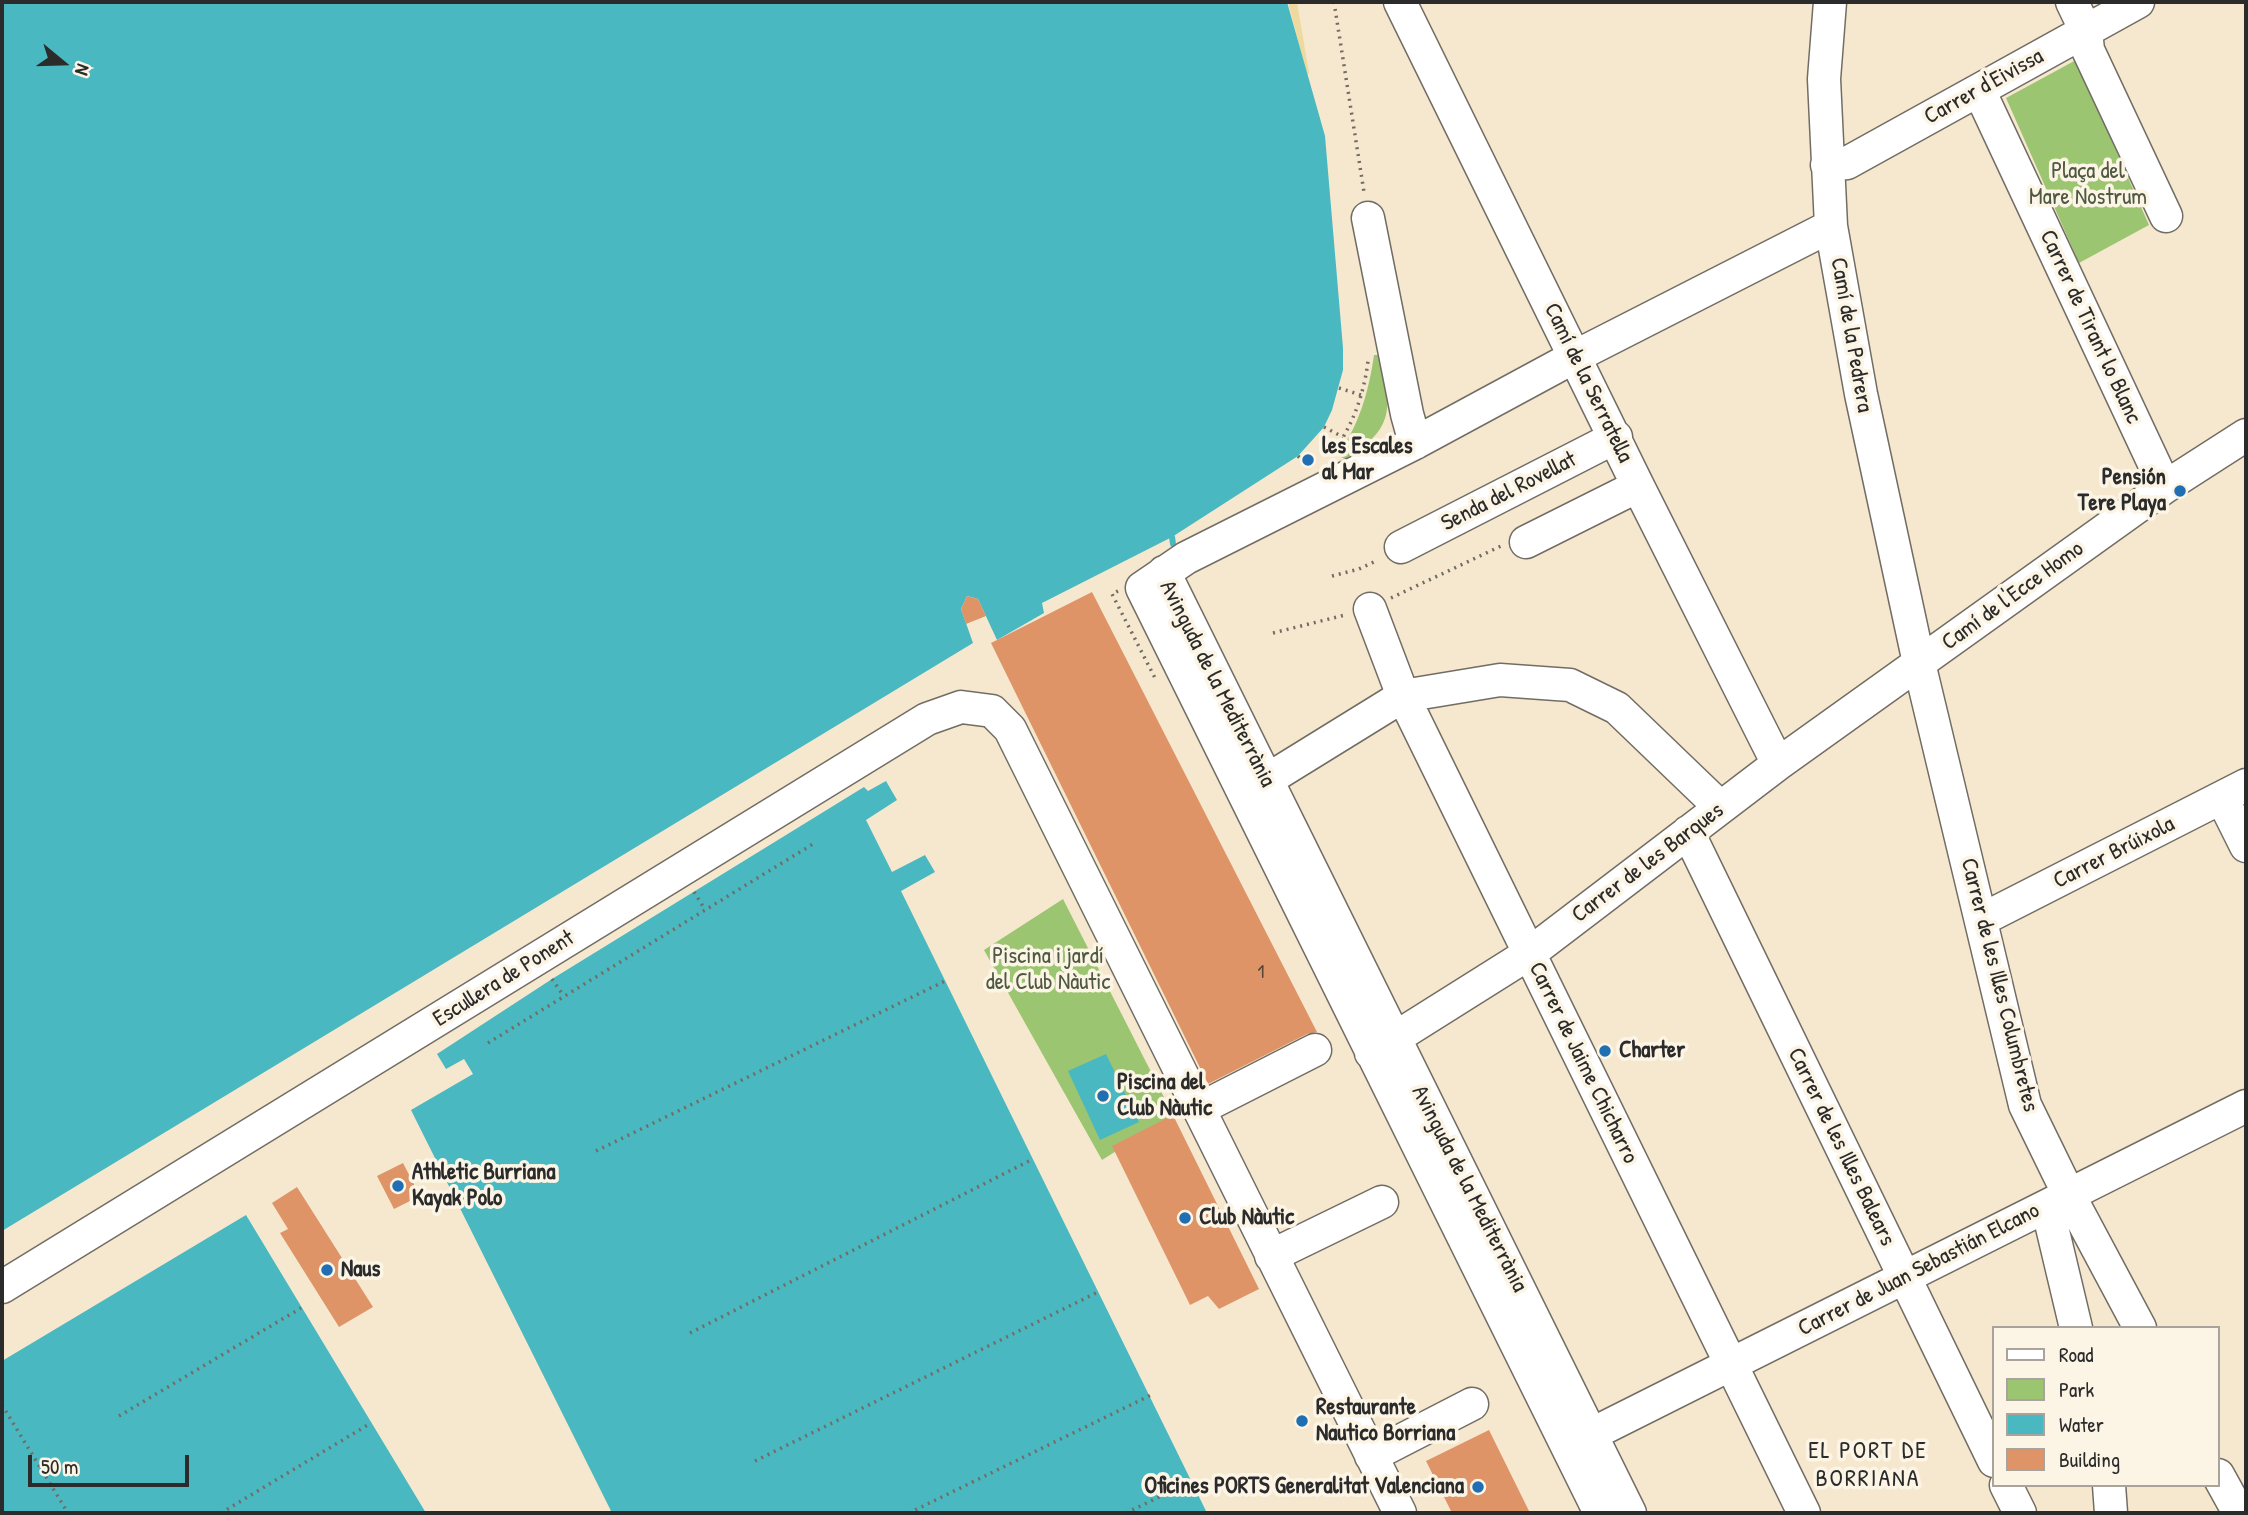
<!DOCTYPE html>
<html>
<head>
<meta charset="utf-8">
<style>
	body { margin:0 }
	#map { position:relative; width:2248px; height:1515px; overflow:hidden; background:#f6e8cf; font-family:"Patrick Hand",sans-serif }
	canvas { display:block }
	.frame { position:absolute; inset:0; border:4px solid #2b2b2b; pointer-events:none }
	.legend { position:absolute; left:1992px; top:1326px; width:228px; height:161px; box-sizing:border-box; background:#fcf5e5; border:2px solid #a8a49b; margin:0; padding:9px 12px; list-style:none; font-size:21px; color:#2b2b2b }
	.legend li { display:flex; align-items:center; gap:14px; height:35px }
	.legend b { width:35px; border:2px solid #a8a49b }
	.north { position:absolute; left:28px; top:28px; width:70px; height:70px; -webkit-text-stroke:5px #fcf5e5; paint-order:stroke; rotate:109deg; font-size:19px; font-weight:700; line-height:28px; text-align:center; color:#2b2b2b }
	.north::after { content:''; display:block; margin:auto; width:24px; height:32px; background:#2b2b2b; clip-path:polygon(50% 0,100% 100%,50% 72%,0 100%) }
	.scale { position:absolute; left:28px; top:1455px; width:161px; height:32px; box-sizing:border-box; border:4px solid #2b2b2b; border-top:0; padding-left:9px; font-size:21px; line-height:24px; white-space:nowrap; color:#2b2b2b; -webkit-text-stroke:5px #fcf5e5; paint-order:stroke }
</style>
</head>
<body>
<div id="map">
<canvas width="2248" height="1515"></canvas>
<div class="frame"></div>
<ul class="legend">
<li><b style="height:9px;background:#fff"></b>Road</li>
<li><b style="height:19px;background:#9cc571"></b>Park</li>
<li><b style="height:19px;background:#49b8c0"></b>Water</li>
<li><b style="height:19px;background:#df9468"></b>Building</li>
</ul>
<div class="north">N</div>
<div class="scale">50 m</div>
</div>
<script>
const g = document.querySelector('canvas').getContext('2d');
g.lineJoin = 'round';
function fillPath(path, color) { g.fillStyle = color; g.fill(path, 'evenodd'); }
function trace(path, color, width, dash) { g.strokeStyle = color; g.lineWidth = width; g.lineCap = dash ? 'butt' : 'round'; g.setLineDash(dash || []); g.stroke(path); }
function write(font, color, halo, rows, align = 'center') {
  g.font = font + ' "Patrick Hand",sans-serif'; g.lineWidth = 7; g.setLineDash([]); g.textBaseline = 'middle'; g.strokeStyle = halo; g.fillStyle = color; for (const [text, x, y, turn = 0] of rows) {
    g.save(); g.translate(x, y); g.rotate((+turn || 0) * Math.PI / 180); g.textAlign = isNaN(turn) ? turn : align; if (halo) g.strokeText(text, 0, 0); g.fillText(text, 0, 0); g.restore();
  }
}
fillPath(new Path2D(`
	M 2076,60 L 2149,225 L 2079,263 L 2006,98 Z
	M 1374,355 L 1381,355 C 1391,409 1396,428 1345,459 L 1337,455 C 1359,427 1369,390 1374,355 Z
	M 1063,899 L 1173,1115 L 1102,1160 L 984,950 Z`), '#9cc571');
fillPath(new Path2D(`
	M 1288,2 L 1297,2 L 1309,73 L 1307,75 Z`), '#eeda9e');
fillPath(new Path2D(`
	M 2,2 L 1287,2 L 1325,136 L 1343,348 L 1343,370 L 1332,410 L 1324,427 L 1298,456 L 1172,537 L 1042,603 L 1044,613 L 997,640 L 978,599 L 967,596 L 961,609 L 973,643 L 2,1231 Z
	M 886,781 L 897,800 L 866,820 L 892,872 L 925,855 L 935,872 L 901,891 L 1207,1513 L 612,1513 L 411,1110 L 473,1074 L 464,1059 L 446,1069 L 437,1054 L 552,979 L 864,787 L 868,791 Z
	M 1106,1054 L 1139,1122 L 1100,1140 L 1068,1071 Z
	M 246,1215 L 426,1513 L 2,1513 L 2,1361 Z`), '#49b8c0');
trace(new Path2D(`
	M 1172,537 L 1173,544`), '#49b8c0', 6);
fillPath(new Path2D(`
	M 1092,592 L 1317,1032 L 1307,1034 L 1208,1084 L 991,643 Z
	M 967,596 L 978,599 L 986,616 L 966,624 L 961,609 Z
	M 1173,1115 L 1259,1289 L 1219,1309 L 1208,1296 L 1190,1305 L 1112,1146 Z
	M 403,1163 L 420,1196 L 394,1209 L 377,1176 Z
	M 297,1187 L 373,1307 L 339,1327 L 280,1233 L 288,1229 L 272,1203 Z
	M 1489,1430 L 1530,1513 L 1452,1513 L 1426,1461 Z`), '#df9468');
const minor = new Path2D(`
	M 1400,2 L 1638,486 L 1778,764
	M 1830,2 L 1824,79 L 1831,226 L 1861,394 L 1919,663 L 2025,1105 L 2069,1195 L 2140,1328
	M 2072,2 L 2086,31 L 2088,50 L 2166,216
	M 1979,90 L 2165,487
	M 1827,165 L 1847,163 L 2138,2
	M 1368,218 L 1407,414 L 1415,443
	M 1526,542 L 1638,486
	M 1401,547 L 1616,437
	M 1164,572 L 1630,1513
	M 1370,609 L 1403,696 L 1804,1513
	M 1267,780 L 1403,696 L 1500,680 L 1570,685 L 1617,708 L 1720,807
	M 2222,798 L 2246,846
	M 1688,832 L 1994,1461
	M 1981,920 L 2246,785
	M 1371,1053 L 1530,953 L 1778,764 L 2165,487 L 2246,435
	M 1199,1109 L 1315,1050
	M 2047,1206 L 2076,1328
	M 1271,1256 L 1382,1202
	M 2,1287 L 927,719 L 961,707 L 992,711 L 1010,729 L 1400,1513
	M 1572,1444 L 2246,1106
	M 1371,1456 L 1472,1404
	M 2218,1475 L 2239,1513
	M 2006,1485 L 2020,1513
	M 2109,1485 L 2111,1513
	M 1600,1513 L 1142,588 L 1186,558 L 1415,443 L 1576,356 L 1831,226`);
trace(minor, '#726d64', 35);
trace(new Path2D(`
	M 1334,2 L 1364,192
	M 1339,388 L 1361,395
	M 1324,427 L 1343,437
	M 1332,454 C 1352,427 1364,395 1368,361
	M 1298,456 L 1309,467
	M 1332,576 L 1359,569 L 1378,560
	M 1118,591 L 1112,594 L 1155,678
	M 1391,598 L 1501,546
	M 1273,633 L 1345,615
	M 694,892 L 704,908
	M 552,979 L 563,995
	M 488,1043 L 813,844
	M 596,1151 L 945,981
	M 690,1333 L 1033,1159
	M 2,1405 L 68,1513
	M 119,1416 L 301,1308
	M 755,1461 L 1100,1291
	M 221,1513 L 371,1423
	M 909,1513 L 1151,1395
	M 1126,1513 L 1192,1481`), '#726d64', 3.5, [2, 5]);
trace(minor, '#fff', 32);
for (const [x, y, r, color] of [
	[1308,460,7,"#1f6fb2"],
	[2180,491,7,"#1f6fb2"],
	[1605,1051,7,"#1f6fb2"],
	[1103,1096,7,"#1f6fb2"],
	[398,1186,7,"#1f6fb2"],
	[1185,1218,7,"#1f6fb2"],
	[327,1270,7,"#1f6fb2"],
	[1302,1421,7,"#1f6fb2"],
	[1478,1487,7,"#1f6fb2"]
]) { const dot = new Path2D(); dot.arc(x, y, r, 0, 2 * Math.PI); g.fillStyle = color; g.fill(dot); trace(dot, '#fcf5e5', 2.5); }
write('19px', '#58453a', null, [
	["1",1261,973]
]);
write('23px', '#2b2b2b', '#fcf5e5', [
	["Carrer d'Eivissa",1984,87,-29],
	["Carrer de Tirant lo Blanc",2090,327,65],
	["Camí de la Pedrera",1851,335,80],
	["Camí de la Serratella",1588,383,64],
	["Senda del Rovellat",1509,492,-27],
	["Camí de l'Ecce Homo",2013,596,-36],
	["Avinguda de la Mediterrània",1217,684,63],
	["Carrer Brúixola",2114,853,-27],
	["Carrer de les Barques",1648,863,-37],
	["Escullera de Ponent",504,979,-32],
	["Carrer de les Illes Columbretes",1999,985,76],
	["Carrer de Jaime Chicharro",1583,1063,64],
	["Carrer de les Illes Balears",1841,1147,64],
	["Avinguda de la Mediterrània",1469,1189,63],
	["Carrer de Juan Sebastián Elcano",1919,1270,-27]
]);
write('23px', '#4d5940', '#fcf5e5', [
	["Plaça del",2088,172],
	["Mare Nostrum",2088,198],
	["Piscina i jardí",1048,957],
	["del Club Nàutic",1048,983]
]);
write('bold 23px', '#2b2b2b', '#fcf5e5', [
	["les Escales",1322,447],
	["al Mar",1322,473],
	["Pensión",2166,478,"right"],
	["Tere Playa",2166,504,"right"],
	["Charter",1619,1051],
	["Piscina del",1117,1083],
	["Club Nàutic",1117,1109],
	["Athletic Burriana",412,1173],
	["Kayak Polo",412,1199],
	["Club Nàutic",1199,1218],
	["Naus",341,1270],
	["Restaurante",1316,1408],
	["Nautico Borriana",1316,1434],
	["Oficines PORTS Generalitat Valenciana",1464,1487,"right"]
], 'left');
g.letterSpacing = '2px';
write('24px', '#2b2b2b', '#fcf5e5', [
	["EL PORT DE",1868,1452],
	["BORRIANA",1868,1480]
]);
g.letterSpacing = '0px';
</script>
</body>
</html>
